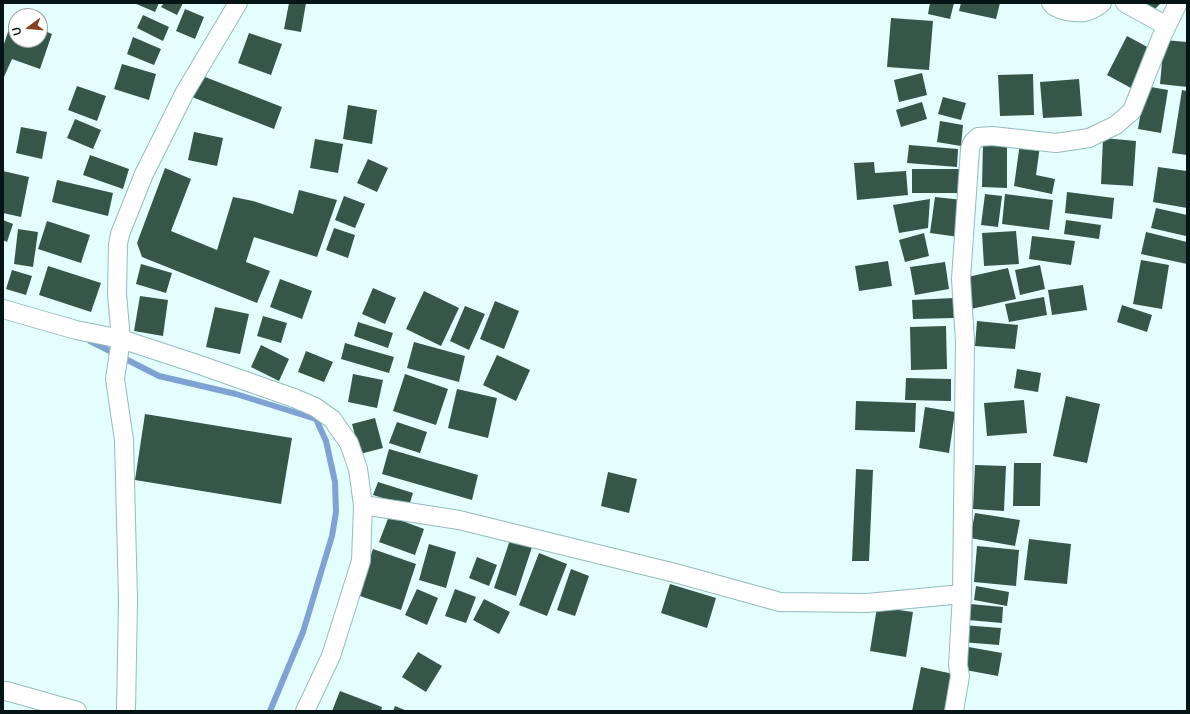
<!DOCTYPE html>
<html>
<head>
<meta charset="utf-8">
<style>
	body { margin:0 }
	#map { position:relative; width:1190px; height:714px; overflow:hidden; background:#e4fefe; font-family:"Varela Round",sans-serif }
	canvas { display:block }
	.frame { position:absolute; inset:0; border:4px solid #051515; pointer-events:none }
	.north { position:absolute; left:8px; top:8px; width:40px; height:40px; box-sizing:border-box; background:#fff; border:1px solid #9ba1a1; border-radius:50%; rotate:254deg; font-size:11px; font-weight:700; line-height:16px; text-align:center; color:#051515 }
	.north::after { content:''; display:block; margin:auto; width:14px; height:18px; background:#884120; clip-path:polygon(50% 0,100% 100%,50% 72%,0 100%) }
</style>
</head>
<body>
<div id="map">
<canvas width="1190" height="714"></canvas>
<div class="frame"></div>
<div class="north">U</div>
</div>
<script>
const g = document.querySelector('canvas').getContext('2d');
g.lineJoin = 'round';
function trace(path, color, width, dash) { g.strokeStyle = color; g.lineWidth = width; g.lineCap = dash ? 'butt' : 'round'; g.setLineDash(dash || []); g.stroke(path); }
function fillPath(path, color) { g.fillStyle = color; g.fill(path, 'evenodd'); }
trace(new Path2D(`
	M 90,341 L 159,376 L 236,394 L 316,419 L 326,441 L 335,482 L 336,512 L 332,536 L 303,632 L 270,711`), '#80a1d4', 6);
fillPath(new Path2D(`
	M 134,3 L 159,3 L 155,12 Z
	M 164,3 L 183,3 L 177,15 L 161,7 Z
	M 289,3 L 306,3 L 301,32 L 284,29 Z
	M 930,3 L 954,3 L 950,19 L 928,14 Z
	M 961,3 L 1000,3 L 996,19 L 959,11 Z
	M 1144,3 L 1161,3 L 1153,11 Z
	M 185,9 L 204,17 L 195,39 L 176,31 Z
	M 143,15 L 169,27 L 163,41 L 137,28 Z
	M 891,18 L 933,21 L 929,70 L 887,67 Z
	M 12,20 L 16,21 L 16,40 L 40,40 L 40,29 L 52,34 L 40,69 L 12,59 L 3,79 L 3,47 Z
	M 249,33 L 282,44 L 271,75 L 238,63 Z
	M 1127,36 L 1151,49 L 1131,88 L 1107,75 Z
	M 133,37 L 161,49 L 154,65 L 127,54 Z
	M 1164,40 L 1187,42 L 1187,87 L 1160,84 Z
	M 122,64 L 156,74 L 149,100 L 114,89 Z
	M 922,73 L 927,95 L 899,102 L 894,80 Z
	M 1033,74 L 1034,115 L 1000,116 L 998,75 Z
	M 200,75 L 282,107 L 274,129 L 192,97 Z
	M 1079,79 L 1082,116 L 1043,118 L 1040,82 Z
	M 77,86 L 106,96 L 97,121 L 68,110 Z
	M 1145,86 L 1168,90 L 1161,133 L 1138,129 Z
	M 1182,90 L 1187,91 L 1187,155 L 1172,153 Z
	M 943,97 L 966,103 L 961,120 L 938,114 Z
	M 922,102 L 927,119 L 901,127 L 896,110 Z
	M 348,105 L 377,110 L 372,144 L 343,139 Z
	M 75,119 L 101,130 L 93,149 L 67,138 Z
	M 940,121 L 963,125 L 961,146 L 937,142 Z
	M 21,127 L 47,132 L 42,159 L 16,153 Z
	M 194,132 L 223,138 L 217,166 L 188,160 Z
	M 1103,138 L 1136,141 L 1133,186 L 1101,184 Z
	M 315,139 L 343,144 L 338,173 L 310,168 Z
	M 983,142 L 1007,143 L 1007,188 L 982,187 Z
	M 1020,143 L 1040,146 L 1036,175 L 1055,179 L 1052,194 L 1014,186 Z
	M 909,145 L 958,149 L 957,167 L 907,163 Z
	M 90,155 L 129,169 L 123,189 L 83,175 Z
	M 368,159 L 388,168 L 377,192 L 357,183 Z
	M 874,162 L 875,173 L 906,171 L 908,195 L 857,200 L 854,163 Z
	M 1158,167 L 1187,171 L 1187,208 L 1153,202 Z
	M 165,168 L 191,179 L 171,231 L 217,250 L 233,197 L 253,201 L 293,214 L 299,190 L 337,200 L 317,257 L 254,237 L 246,262 L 270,271 L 257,303 L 142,257 L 137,243 Z
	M 912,169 L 960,169 L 960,193 L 912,193 Z
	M 3,171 L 29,177 L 21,217 L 3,213 Z
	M 57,180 L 113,193 L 108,216 L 52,202 Z
	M 1067,192 L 1114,198 L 1112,219 L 1065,213 Z
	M 985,194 L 1002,196 L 998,227 L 981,225 Z
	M 1005,194 L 1053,200 L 1049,230 L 1002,224 Z
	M 344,196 L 365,204 L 355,228 L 335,220 Z
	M 935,197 L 963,200 L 959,237 L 930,233 Z
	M 930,199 L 928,228 L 899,233 L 893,205 Z
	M 1156,208 L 1187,215 L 1186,236 L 1151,228 Z
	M 3,220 L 13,224 L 7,242 L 3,240 Z
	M 1066,220 L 1101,225 L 1099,239 L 1064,234 Z
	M 47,221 L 90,235 L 81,263 L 38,249 Z
	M 334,228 L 355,235 L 348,258 L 326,250 Z
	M 18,229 L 38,232 L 33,267 L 14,264 Z
	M 1016,231 L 1019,264 L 984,266 L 982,233 Z
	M 1146,232 L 1187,242 L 1187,264 L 1141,254 Z
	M 924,233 L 929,256 L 905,262 L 899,240 Z
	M 1032,236 L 1075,241 L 1071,265 L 1029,259 Z
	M 1141,260 L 1169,265 L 1162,309 L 1133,304 Z
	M 888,261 L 892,286 L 859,291 L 855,266 Z
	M 945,262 L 949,289 L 915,295 L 910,267 Z
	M 141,264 L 172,273 L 166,293 L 136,284 Z
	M 1040,265 L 1045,289 L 1020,295 L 1015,270 Z
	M 48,266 L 101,283 L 91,312 L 39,295 Z
	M 1008,268 L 1016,299 L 971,309 L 963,278 Z
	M 12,270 L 32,276 L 26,295 L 6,289 Z
	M 280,279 L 312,291 L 302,319 L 270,307 Z
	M 1083,285 L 1087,310 L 1052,315 L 1048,290 Z
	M 373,288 L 396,298 L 385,324 L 362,314 Z
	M 424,291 L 459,308 L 441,346 L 406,329 Z
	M 140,296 L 168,300 L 163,336 L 134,331 Z
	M 1044,297 L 1047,315 L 1009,322 L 1005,304 Z
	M 954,298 L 954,318 L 913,319 L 912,300 Z
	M 495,301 L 519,311 L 504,349 L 480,339 Z
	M 1122,305 L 1152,315 L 1147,332 L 1117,322 Z
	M 465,306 L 485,314 L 469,350 L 450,341 Z
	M 215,307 L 249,314 L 240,354 L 206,347 Z
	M 263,316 L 287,323 L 281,343 L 257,336 Z
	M 977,321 L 1018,325 L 1015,349 L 975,346 Z
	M 358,322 L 393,333 L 388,348 L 354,336 Z
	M 946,326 L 947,369 L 911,370 L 910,327 Z
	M 414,342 L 465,356 L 459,382 L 407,368 Z
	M 345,343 L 394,357 L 389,373 L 341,359 Z
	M 261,345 L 289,359 L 279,381 L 251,367 Z
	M 306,351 L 333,362 L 324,382 L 298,372 Z
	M 497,355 L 530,370 L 516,401 L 483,385 Z
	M 1017,369 L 1041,373 L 1038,392 L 1014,388 Z
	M 353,374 L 383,380 L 377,408 L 348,402 Z
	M 405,374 L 448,389 L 436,425 L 393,411 Z
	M 906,378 L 951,379 L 951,401 L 905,400 Z
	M 457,389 L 497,398 L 488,438 L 448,428 Z
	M 1066,396 L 1100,404 L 1087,463 L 1053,456 Z
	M 1024,400 L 1027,433 L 987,436 L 984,403 Z
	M 856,401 L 916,403 L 915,432 L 855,430 Z
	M 925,407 L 955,412 L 949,453 L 919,448 Z
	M 145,414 L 292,438 L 281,504 L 135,480 Z
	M 375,418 L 383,448 L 360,454 L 352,424 Z
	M 397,422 L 427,432 L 420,453 L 389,443 Z
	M 389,449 L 478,475 L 472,500 L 382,474 Z
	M 1014,463 L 1041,463 L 1040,506 L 1013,506 Z
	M 975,465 L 1006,466 L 1004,511 L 973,509 Z
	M 856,469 L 873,470 L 869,561 L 852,561 Z
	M 608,472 L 637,479 L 629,513 L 601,506 Z
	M 378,482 L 413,493 L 409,506 L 373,495 Z
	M 975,513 L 1020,520 L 1015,546 L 970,538 Z
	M 389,516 L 424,529 L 415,555 L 379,542 Z
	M 1029,539 L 1071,544 L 1067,584 L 1024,580 Z
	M 510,540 L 532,547 L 516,596 L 494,588 Z
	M 429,544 L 456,552 L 446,588 L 419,580 Z
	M 977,546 L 1019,550 L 1016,586 L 974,582 Z
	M 373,549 L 416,564 L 401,610 L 357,595 Z
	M 539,553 L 567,564 L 547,616 L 519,605 Z
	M 477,557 L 497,565 L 489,586 L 469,578 Z
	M 571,569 L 589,576 L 575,616 L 557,610 Z
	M 670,584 L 716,598 L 707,628 L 661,613 Z
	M 976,586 L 1009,592 L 1007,606 L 974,600 Z
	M 417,589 L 438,598 L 427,625 L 405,615 Z
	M 455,589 L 476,597 L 466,623 L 445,616 Z
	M 484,599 L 510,612 L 499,634 L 473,620 Z
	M 970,604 L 1003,607 L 1002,623 L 968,620 Z
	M 877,607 L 913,612 L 906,657 L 870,651 Z
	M 962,625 L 1001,628 L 999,645 L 961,642 Z
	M 963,646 L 1002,653 L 998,676 L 960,669 Z
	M 418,652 L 442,666 L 426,692 L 402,677 Z
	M 921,667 L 958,675 L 950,711 L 912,711 Z
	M 340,691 L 382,707 L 381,711 L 332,711 Z
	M 395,706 L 407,711 L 393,711 Z`), '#365649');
const street = new Path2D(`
	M 1051,3 C 1056,11 1076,13 1084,12 C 1091,11 1097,7 1102,3
	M 1125,3 L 1167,26
	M 3,309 L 76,330 L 121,339 L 197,364 L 294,398 L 315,407 L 332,419 L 349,443 L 358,469 L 363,505 L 361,561 L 331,656 L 305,711
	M 363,505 L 459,520 L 675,573 L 780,602 L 867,603 L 962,594 L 965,341 L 961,279 L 970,149 L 972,143 L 978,137 L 992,136 L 1056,143 L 1089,138 L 1116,125 L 1132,111 L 1161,38 L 1178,3
	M 6,691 L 77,711
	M 126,711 L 128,600 L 124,440 L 115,379 L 121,339 L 117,294 L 118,244 L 120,234 L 144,174 L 185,92 L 238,3
	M 954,711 L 960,676 L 958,665 L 962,594`);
trace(street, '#93bcbc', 20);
trace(street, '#fff', 18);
</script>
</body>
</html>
